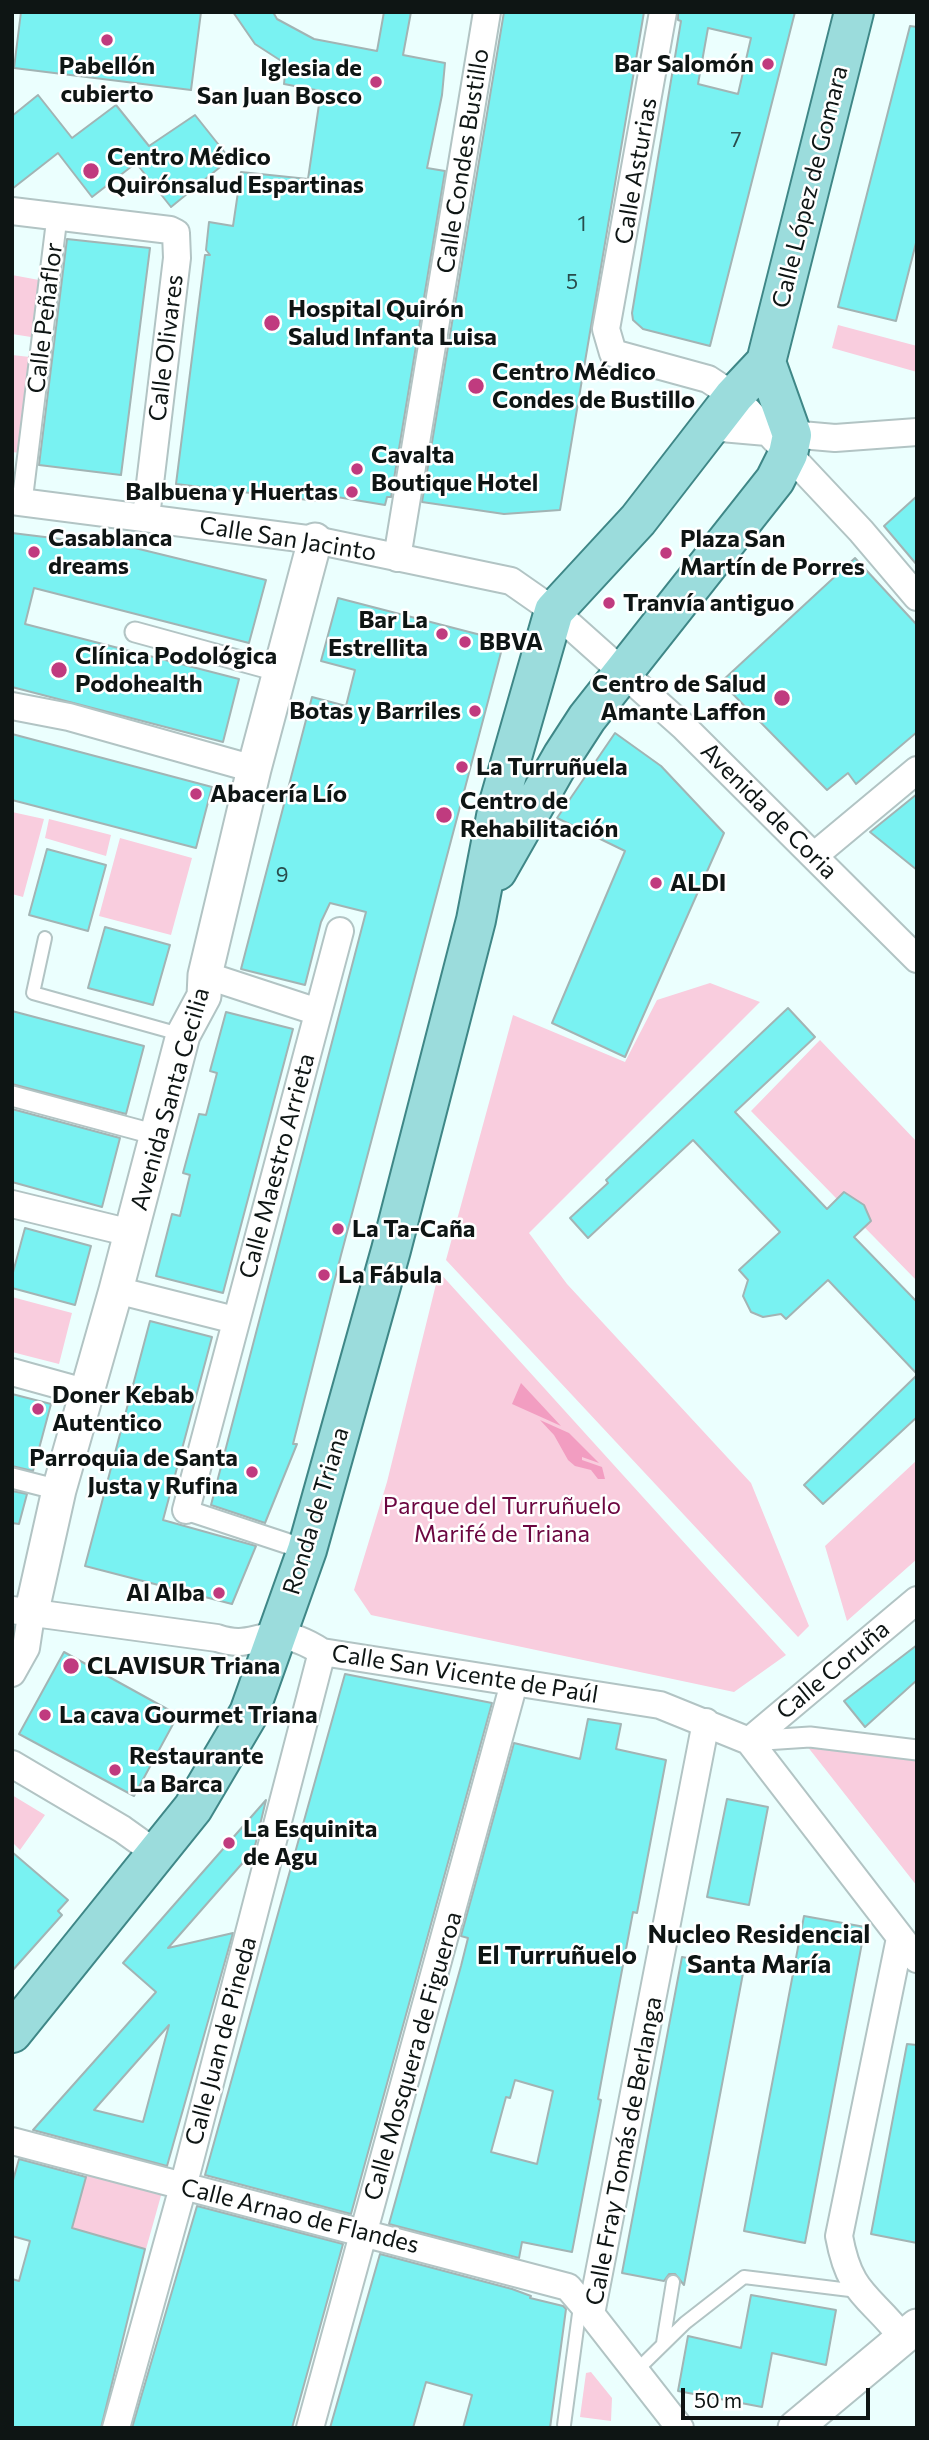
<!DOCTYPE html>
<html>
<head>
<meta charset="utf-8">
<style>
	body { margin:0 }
	#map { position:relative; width:929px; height:2440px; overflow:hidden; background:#ebfffe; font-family:Commissioner,sans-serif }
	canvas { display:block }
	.frame { position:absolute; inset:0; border:14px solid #0e1514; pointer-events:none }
	.scale { position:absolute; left:681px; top:2388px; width:189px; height:32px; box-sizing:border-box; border:4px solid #0e1514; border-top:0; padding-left:9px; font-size:21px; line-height:24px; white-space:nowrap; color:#0e1514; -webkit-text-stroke:5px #fff; paint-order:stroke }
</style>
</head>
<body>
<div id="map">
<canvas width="929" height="2440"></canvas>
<div class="frame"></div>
<div class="scale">50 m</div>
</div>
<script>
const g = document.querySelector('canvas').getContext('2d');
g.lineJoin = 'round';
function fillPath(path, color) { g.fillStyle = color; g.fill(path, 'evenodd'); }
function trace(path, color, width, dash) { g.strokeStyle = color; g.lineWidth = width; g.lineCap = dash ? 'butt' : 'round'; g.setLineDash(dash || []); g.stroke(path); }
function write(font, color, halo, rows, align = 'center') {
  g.font = font + ' Commissioner,sans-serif'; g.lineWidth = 5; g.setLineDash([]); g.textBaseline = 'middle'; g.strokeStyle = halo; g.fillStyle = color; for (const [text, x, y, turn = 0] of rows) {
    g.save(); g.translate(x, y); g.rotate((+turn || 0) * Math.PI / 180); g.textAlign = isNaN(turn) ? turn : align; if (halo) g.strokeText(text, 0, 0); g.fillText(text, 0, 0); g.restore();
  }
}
fillPath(new Path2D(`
	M 12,275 L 39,280 L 31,337 L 12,334 Z
	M 838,325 L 917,346 L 917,372 L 832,348 Z
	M 12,355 L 30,357 L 20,453 L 12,452 Z
	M 12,812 L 44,819 L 23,897 L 12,894 Z
	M 49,819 L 111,835 L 106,856 L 45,838 Z
	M 120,838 L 192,858 L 171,935 L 99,916 Z
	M 710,983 L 760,1002 L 529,1233 L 567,1284 L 751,1483 L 809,1626 L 798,1637 L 446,1260 L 513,1015 L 625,1062 L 657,1000 Z
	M 820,1040 L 917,1142 L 917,1281 L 751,1111 Z
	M 439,1272 L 786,1655 L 734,1692 L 371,1615 L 354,1590 L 387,1482 Z
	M 12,1297 L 72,1313 L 59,1364 L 12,1352 Z
	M 917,1460 L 917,1559 L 847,1621 L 825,1546 Z
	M 807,1746 L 917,1758 L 917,1886 Z
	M 12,1795 L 45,1815 L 20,1850 L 12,1842 Z
	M 87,2173 L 162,2192 L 146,2249 L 72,2228 Z
	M 591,2372 L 612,2398 L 611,2421 L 580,2417 L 586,2373 Z`), '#f9cdde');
fillPath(new Path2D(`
	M 521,1383 L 561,1426 L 512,1404 Z
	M 540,1420 L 569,1433 L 599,1463 L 582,1457 L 582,1460 L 602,1467 L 605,1479 L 598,1479 L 591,1470 L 575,1466 L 568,1460 L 554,1435 Z`), '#f29dc1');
const building = new Path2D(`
	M 21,12 L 201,12 L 191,90 L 14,68 Z
	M 233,12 L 273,12 L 277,19 L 314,39 L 377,51 L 384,12 L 411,12 L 403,55 L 445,63 L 442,95 L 427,168 L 445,171 L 391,497 L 387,497 L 385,505 L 319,494 L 317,501 L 176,484 L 205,255 L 210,255 L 206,250 L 209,222 L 233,226 L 241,172 L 308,179 L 321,91 L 284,84 L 286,64 L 255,44 Z
	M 504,12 L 644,12 L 560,510 L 504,514 L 422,502 Z
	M 678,12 L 795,12 L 710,346 L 643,329 L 633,320 L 632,313 L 681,21 L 678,20 ZM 708,28 L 751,38 L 738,94 L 698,84 Z
	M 910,26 L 917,27 L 917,239 L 896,321 L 838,307 Z
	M 38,95 L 72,138 L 116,105 L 149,146 L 195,115 L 230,159 L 171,207 L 136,163 L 92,197 L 58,153 L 12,189 L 12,116 Z
	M 67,239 L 150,248 L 121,475 L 39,465 Z
	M 917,496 L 917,565 L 884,526 Z
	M 12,533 L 135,548 L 266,580 L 249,643 L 34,588 L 25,624 L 239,679 L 223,742 L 12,687 Z
	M 855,558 L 917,625 L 917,732 L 856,784 L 848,773 L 827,790 L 721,682 Z
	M 338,598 L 504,641 L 341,1255 L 293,1444 L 297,1444 L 265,1523 L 211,1505 L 366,912 L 330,903 L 321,922 L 305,985 L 241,969 L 312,697 L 346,706 L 355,670 L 321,661 Z
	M 615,733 L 661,766 L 724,833 L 625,1057 L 552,1023 L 625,851 L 557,818 Z
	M 12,734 L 212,787 L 196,848 L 12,800 Z
	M 917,794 L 917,870 L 870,832 Z
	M 47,849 L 106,865 L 88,931 L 29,915 Z
	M 105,927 L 170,945 L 153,1005 L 88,988 Z
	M 788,1008 L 815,1037 L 735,1112 L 827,1209 L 844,1192 L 864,1205 L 871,1221 L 854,1237 L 917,1302 L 917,1374 L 828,1280 L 786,1319 L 781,1314 L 763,1317 L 751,1312 L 743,1296 L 748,1280 L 739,1270 L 780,1232 L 693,1140 L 588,1238 L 570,1218 L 608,1183 L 606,1180 Z
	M 12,1011 L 144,1046 L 126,1114 L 12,1084 Z
	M 226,1012 L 293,1029 L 223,1293 L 156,1276 L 172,1214 L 180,1216 L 190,1175 L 183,1173 L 199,1114 L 206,1115 L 217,1073 L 210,1071 Z
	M 12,1109 L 120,1138 L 102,1207 L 12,1182 Z
	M 25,1228 L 91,1246 L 75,1305 L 12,1288 L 12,1276 Z
	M 150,1321 L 212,1337 L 163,1520 L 256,1546 L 232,1604 L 85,1566 Z
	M 917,1375 L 917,1417 L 823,1504 L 804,1485 Z
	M 12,1394 L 51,1404 L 33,1471 L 12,1466 Z
	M 12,1491 L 27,1494 L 19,1524 L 12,1523 Z
	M 917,1645 L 917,1680 L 865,1727 L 844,1701 Z
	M 64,1652 L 178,1715 L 134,1796 L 19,1734 Z
	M 345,1674 L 492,1703 L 351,2214 L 205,2175 Z
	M 588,1719 L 621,1724 L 616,1749 L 666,1760 L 637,1913 L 633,1912 L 612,2023 L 598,2099 L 601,2100 L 572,2252 L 522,2242 L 519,2258 L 389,2224 L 461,1966 L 468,1938 L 461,1936 L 514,1743 L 580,1759 ZM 515,2080 L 553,2091 L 537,2164 L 491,2152 L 506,2097 L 510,2098 Z
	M 727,1799 L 768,1807 L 749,1905 L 707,1897 Z
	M 266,1800 L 254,1850 L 168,1948 L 233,1933 L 167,2166 L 33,2130 L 156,1992 L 123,1963 ZM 169,2025 L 143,2122 L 94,2110 Z
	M 12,1852 L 68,1900 L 58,1911 L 62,1915 L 12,1971 Z
	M 804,1916 L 865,1927 L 805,2243 L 744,2231 Z
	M 682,1957 L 744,1968 L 684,2285 L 675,2274 L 669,2274 L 664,2281 L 622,2273 Z
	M 907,2044 L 917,2045 L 917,2243 L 871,2234 Z
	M 19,2159 L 86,2177 L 72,2228 L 145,2249 L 101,2428 L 12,2428 L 12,2279 L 19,2281 L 30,2241 L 12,2236 L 12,2184 Z
	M 197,2206 L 343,2244 L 292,2428 L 132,2428 Z
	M 380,2254 L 512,2289 L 531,2296 L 530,2298 L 563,2306 L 566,2309 L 550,2428 L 463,2428 L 472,2395 L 426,2382 L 413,2428 L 330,2428 Z
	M 751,2295 L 836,2310 L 826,2365 L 772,2353 L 762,2407 L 678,2391 L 688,2336 L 741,2348 Z`);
fillPath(building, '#79f2f2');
trace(building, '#a2b4b4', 2);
const service = new Path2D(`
	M 45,938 L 33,993 L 183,1035
	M 663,2343 L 673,2282
	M 636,2371 L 685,2323 L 744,2277 L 858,2291
	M 564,2425 L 580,2306`);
const pedestrian = new Path2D(`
	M 22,502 L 57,217
	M 135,632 L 281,672
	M 12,1096 L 157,1135
	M 12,1478 L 59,1490
	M 186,1510 L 307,1550
	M 749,1741 L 810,1737 L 917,1750`);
const minor = new Path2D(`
	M 663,12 L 606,329 L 613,353 L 708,379 L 734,396 L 861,531 L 917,597
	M 12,211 L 170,230 L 176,233 L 177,258 L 146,517
	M 710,427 L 835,438 L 917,432
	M 12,501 L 315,540 L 511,581 L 554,611 L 684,727 L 917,959
	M 397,558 L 487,12
	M 12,706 L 69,717 L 254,769
	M 815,855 L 917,770
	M 205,975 L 318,1012
	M 12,1204 L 131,1233
	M 116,1290 L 235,1320
	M 12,1372 L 88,1393
	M 186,1510 L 340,931
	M 12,1610 L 217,1638 C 244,1647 251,1638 276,1636 C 292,1635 310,1644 322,1652 L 660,1705 L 749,1741 L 917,1959
	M 12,1673 L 26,1648 L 31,1615
	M 749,1741 L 917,1600
	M 12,1764 L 122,1829 L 157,1854
	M 900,1938 L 839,2236 C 850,2296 869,2294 903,2338
	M 12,2141 L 568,2287 L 591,2314
	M 116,2428 L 183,2187 L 322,1652
	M 310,2428 L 514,1683
	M 680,2428 L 591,2314 L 706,1722`);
const tertiary = new Path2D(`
	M 31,1615 L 59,1490 L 116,1290 L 183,1035 L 204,996 L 205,975 L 254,769 L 315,540
	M 795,2428 L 917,2326`);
const primary = new Path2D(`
	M 766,362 L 854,12
	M 497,871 L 563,755 L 587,718 L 775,480 L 788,454 L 792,435 L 766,362
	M 12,2033 L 193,1808 L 249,1713 L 307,1550 L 391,1250 L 476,920 L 498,806 L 554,611 L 638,520 L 734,396 L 766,362`);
trace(service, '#b2c4c4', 16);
trace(pedestrian, '#b2c4c4', 23);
trace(minor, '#b2c4c4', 30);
trace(tertiary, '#b2c4c4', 37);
trace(primary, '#3f8787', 42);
trace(service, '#fff', 12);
trace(pedestrian, '#fff', 19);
trace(minor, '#fff', 26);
trace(tertiary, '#fff', 33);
trace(primary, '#9bdcdc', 38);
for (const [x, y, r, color] of [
	[107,40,7,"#c03b7f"],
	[768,64,7,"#c03b7f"],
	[376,82,7,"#c03b7f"],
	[91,171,9,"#c03b7f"],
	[272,323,9,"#c03b7f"],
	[476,386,9,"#c03b7f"],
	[357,469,7,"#c03b7f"],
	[352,492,7,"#c03b7f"],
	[34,552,7,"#c03b7f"],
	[666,553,7,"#c03b7f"],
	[609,603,7,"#c03b7f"],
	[442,634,7,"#c03b7f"],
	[465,642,7,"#c03b7f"],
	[59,670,9,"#c03b7f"],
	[782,698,9,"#c03b7f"],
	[475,711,7,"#c03b7f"],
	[462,767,7,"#c03b7f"],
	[196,794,7,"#c03b7f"],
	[444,815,9,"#c03b7f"],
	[656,883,7,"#c03b7f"],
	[338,1229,7,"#c03b7f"],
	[324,1275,7,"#c03b7f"],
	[38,1409,7,"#c03b7f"],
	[252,1472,7,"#c03b7f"],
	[219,1593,7,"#c03b7f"],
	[71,1666,9,"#c03b7f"],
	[45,1715,7,"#c03b7f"],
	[115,1770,7,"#c03b7f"],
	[229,1843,7,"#c03b7f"]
]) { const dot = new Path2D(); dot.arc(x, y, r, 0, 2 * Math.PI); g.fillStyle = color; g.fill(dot); trace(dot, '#fff', 2.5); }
write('21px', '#294c4c', null, [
	["7",736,140],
	["1",582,224],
	["5",572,282],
	["9",282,875]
]);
write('bold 24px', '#0e1514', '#fff', [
	["Bar Salomón",754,64,"right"],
	["Pabellón",107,66,"center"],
	["cubierto",107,94,"center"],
	["Iglesia de",362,68,"right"],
	["San Juan Bosco",362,96,"right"],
	["Centro Médico",107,157],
	["Quirónsalud Espartinas",107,185],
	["Hospital Quirón",288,309],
	["Salud Infanta Luisa",288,337],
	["Centro Médico",492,372],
	["Condes de Bustillo",492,400],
	["Cavalta",371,455],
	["Boutique Hotel",371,483],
	["Balbuena y Huertas",338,492,"right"],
	["Casablanca",48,538],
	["dreams",48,566],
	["Plaza San",680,539],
	["Martín de Porres",680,567],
	["Tranvía antiguo",623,603],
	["Bar La",428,620,"right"],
	["Estrellita",428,648,"right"],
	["BBVA",479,642],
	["Clínica Podológica",75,656],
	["Podohealth",75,684],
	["Centro de Salud",766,684,"right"],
	["Amante Laffon",766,712,"right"],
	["Botas y Barriles",461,711,"right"],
	["La Turruñuela",476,767],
	["Abacería Lío",210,794],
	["Centro de",460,801],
	["Rehabilitación",460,829],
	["ALDI",670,883],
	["La Ta-Caña",352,1229],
	["La Fábula",338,1275],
	["Doner Kebab",52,1395],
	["Autentico",52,1423],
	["Parroquia de Santa",238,1458,"right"],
	["Justa y Rufina",238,1486,"right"],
	["Al Alba",205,1593,"right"],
	["CLAVISUR Triana",87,1666],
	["La cava Gourmet Triana",59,1715],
	["Restaurante",129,1756],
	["La Barca",129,1784],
	["La Esquinita",243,1829],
	["de Agu",243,1857]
], 'left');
write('24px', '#0e1514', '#fff', [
	["Calle Condes Bustillo",463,161,-81],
	["Calle Asturias",636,171,-80],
	["Calle López de Gomara",810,187,-76],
	["Calle Peñaflor",45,318,-83],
	["Calle Olivares",166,348,-83],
	["Calle San Jacinto",288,539,9],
	["Avenida de Coria",769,811,45],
	["Avenida Santa Cecilia",170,1099,-74],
	["Calle Maestro Arrieta",277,1166,-75],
	["Ronda de Triana",316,1511,-73],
	["Calle Coruña",833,1670,-40],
	["Calle San Vicente de Paúl",465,1674,9],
	["Calle Juan de Pineda",221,2041,-75],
	["Calle Mosquera de Figueroa",413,2056,-74],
	["Calle Fray Tomás de Berlanga",624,2151,-79],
	["Calle Arnao de Flandes",300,2216,14]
]);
write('24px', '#6b0640', '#fff', [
	["Parque del Turruñuelo",502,1506],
	["Marifé de Triana",502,1534]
]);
write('bold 26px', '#0e1514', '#fff', [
	["Nucleo Residencial",759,1934],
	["Santa María",759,1964],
	["El Turruñuelo",557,1955]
]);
</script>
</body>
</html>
